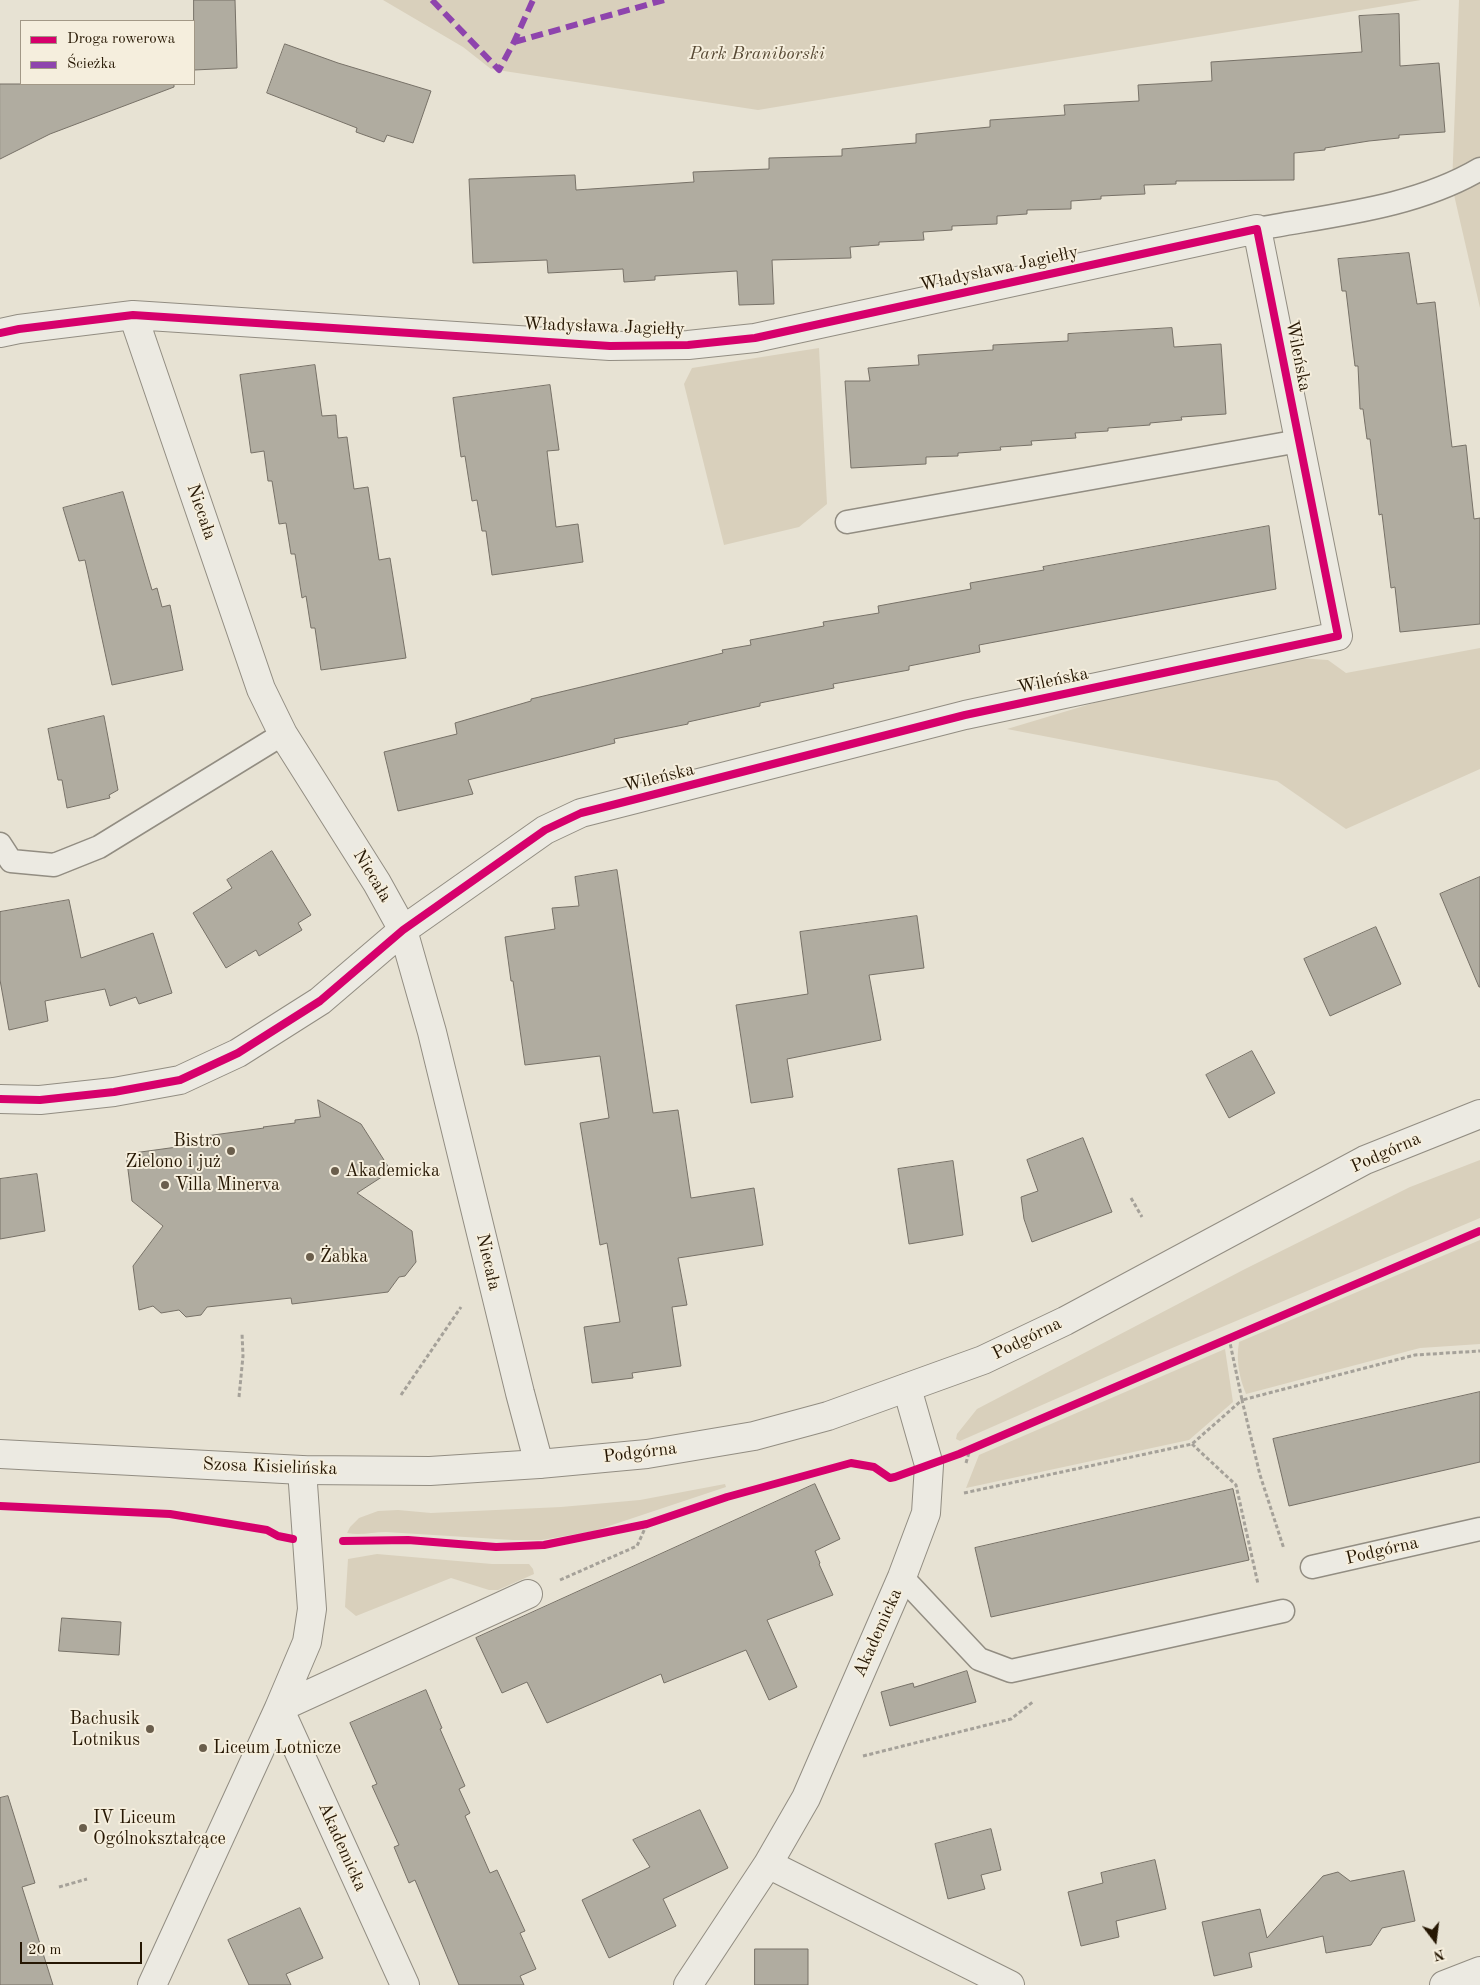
<!DOCTYPE html>
<html>
<head>
<meta charset="utf-8">
<style>
	body { margin:0 }
	#map { position:relative; width:1480px; height:1985px; overflow:hidden; background:#e7e2d3; font-family:"Old Standard TT",serif }
	canvas { display:block }
	.legend { position:absolute; left:20px; top:20px; width:175px; height:65px; box-sizing:border-box; background:#f5eedd; border:1px solid #a29886; margin:0; padding:6px 9px; list-style:none; font-size:15px; color:#261703 }
	.legend li { display:flex; align-items:center; gap:10px; height:25px }
	.legend b { width:25px; border:1px solid #a29886 }
	.north { position:absolute; left:1410px; top:1915px; width:50px; height:50px; -webkit-text-stroke:4px #f5eedd; paint-order:stroke; rotate:165deg; font-size:14px; font-weight:700; line-height:20px; text-align:center; color:#261703 }
	.north::after { content:''; display:block; margin:auto; width:18px; height:22px; background:#261703; clip-path:polygon(50% 0,100% 100%,50% 72%,0 100%) }
	.scale { position:absolute; left:20px; top:1942px; width:122px; height:22px; box-sizing:border-box; border:2px solid #261703; border-top:0; padding-left:6px; font-size:15px; line-height:18px; white-space:nowrap; color:#261703; -webkit-text-stroke:4px #f5eedd; paint-order:stroke }
</style>
</head>
<body>
<div id="map">
<canvas width="1480" height="1985"></canvas>
<ul class="legend">
<li><b style="height:6px;background:#d6006c"></b>Droga rowerowa</li>
<li><b style="height:6px;background:#8e44ad"></b>Ścieżka</li>
</ul>
<div class="north">N</div>
<div class="scale">20 m</div>
</div>
<script>
const g = document.querySelector('canvas').getContext('2d');
g.lineJoin = 'round';
function fillPath(path, color) { g.fillStyle = color; g.fill(path, 'evenodd'); }
function trace(path, color, width, dash) { g.strokeStyle = color; g.lineWidth = width; g.lineCap = dash ? 'butt' : 'round'; g.setLineDash(dash || []); g.stroke(path); }
function write(font, color, halo, rows, align = 'center') {
  g.font = font + ' "Old Standard TT",serif'; g.lineWidth = 4; g.setLineDash([]); g.textBaseline = 'middle'; g.strokeStyle = halo; g.fillStyle = color; for (const [text, x, y, turn = 0] of rows) {
    g.save(); g.translate(x, y); g.rotate((+turn || 0) * Math.PI / 180); g.textAlign = isNaN(turn) ? turn : align; if (halo) g.strokeText(text, 0, 0); g.fillText(text, 0, 0); g.restore();
  }
}
fillPath(new Path2D(`
	M 383,0 L 1421,0 L 758,110 L 491,69 L 463,47 Z
	M 1459,0 L 1480,0 L 1480,308 L 1452,186 Z
	M 819,348 L 827,504 L 799,527 L 724,545 L 684,384 L 692,368 Z
	M 1480,648 L 1480,769 L 1346,829 L 1277,781 L 1007,729 L 1254,655 L 1328,660 L 1346,673 Z
	M 1480,1160 L 1480,1218 L 1165,1351 L 960,1441 L 956,1439 L 957,1434 L 977,1409 L 1245,1269 L 1410,1187 Z
	M 1480,1240 L 1480,1344 L 1420,1348 L 1246,1394 C 1239,1377 1236,1360 1239,1342 Z
	M 1225,1349 L 1233,1402 L 1189,1440 L 966,1488 L 979,1455 Z
	M 725,1484 L 726,1487 L 594,1531 L 542,1540 L 513,1540 L 386,1532 C 373,1532 360,1536 347,1533 L 350,1527 L 359,1518 L 378,1511 L 398,1510 L 431,1513 L 561,1507 L 640,1500 Z
	M 377,1554 L 492,1564 L 529,1564 L 533,1569 L 534,1574 L 498,1590 L 489,1590 L 451,1578 L 356,1616 L 345,1607 L 348,1559 Z`), '#d9d0bc');
const building = new Path2D(`
	M 194,0 L 235,0 L 237,68 L 194,70 Z
	M 1399,14 L 1400,66 L 1439,63 L 1445,132 L 1399,135 L 1399,138 L 1369,141 L 1325,148 L 1325,150 L 1294,153 L 1294,180 L 1176,181 L 1176,184 L 1144,185 L 1145,194 L 1101,196 L 1101,199 L 1071,201 L 1071,209 L 1027,210 L 1027,214 L 997,216 L 997,224 L 952,226 L 952,230 L 923,232 L 924,240 L 879,242 L 879,245 L 850,247 L 851,258 L 772,260 L 774,304 L 739,305 L 737,271 L 655,276 L 655,280 L 624,282 L 623,269 L 548,273 L 547,260 L 473,263 L 469,179 L 575,175 L 576,190 L 694,182 L 693,172 L 769,169 L 769,158 L 842,156 L 842,149 L 916,143 L 916,134 L 990,127 L 990,120 L 1065,115 L 1064,105 L 1139,101 L 1138,85 L 1212,81 L 1211,62 L 1362,52 L 1359,16 Z
	M 285,44 L 338,63 L 431,91 L 413,143 L 387,135 L 384,142 L 356,132 L 357,128 L 267,93 Z
	M 0,84 L 174,84 L 174,87 L 50,134 L 0,159 Z
	M 1409,253 L 1417,304 L 1435,302 L 1452,447 L 1466,445 L 1474,519 L 1480,518 L 1480,624 L 1400,632 L 1395,587 L 1391,588 L 1382,514 L 1379,515 L 1370,439 L 1367,439 L 1363,409 L 1360,409 L 1358,366 L 1355,366 L 1346,291 L 1342,291 L 1338,259 Z
	M 1172,328 L 1174,347 L 1221,344 L 1226,414 L 1181,417 L 1182,420 L 1150,423 L 1150,425 L 1108,428 L 1108,431 L 1075,433 L 1076,438 L 1031,441 L 1032,445 L 1000,447 L 1001,450 L 958,453 L 958,456 L 926,457 L 926,464 L 851,468 L 845,381 L 870,381 L 868,368 L 919,365 L 918,355 L 993,350 L 993,345 L 1068,341 L 1068,334 Z
	M 315,365 L 322,416 L 336,415 L 338,438 L 347,437 L 354,489 L 368,487 L 379,560 L 390,558 L 406,658 L 321,670 L 315,628 L 311,628 L 306,596 L 302,598 L 295,554 L 291,554 L 286,523 L 279,524 L 272,481 L 268,481 L 264,451 L 251,453 L 240,375 Z
	M 550,385 L 559,450 L 547,451 L 556,527 L 578,524 L 583,562 L 492,575 L 486,531 L 482,531 L 477,500 L 472,501 L 465,456 L 461,457 L 453,398 Z
	M 123,492 L 152,590 L 157,588 L 162,607 L 170,605 L 183,670 L 112,685 L 85,560 L 79,561 L 63,508 Z
	M 1269,526 L 1276,589 L 979,645 L 980,652 L 909,666 L 909,670 L 833,684 L 834,688 L 760,703 L 760,706 L 688,722 L 688,724 L 614,739 L 615,743 L 468,780 L 473,794 L 398,811 L 384,752 L 457,734 L 455,723 L 531,701 L 531,699 L 723,653 L 722,650 L 751,645 L 750,640 L 824,626 L 823,622 L 879,613 L 878,606 L 971,589 L 970,583 L 1044,570 L 1043,567 Z
	M 104,716 L 118,790 L 109,795 L 110,798 L 67,808 L 62,780 L 58,780 L 48,729 Z
	M 272,851 L 311,915 L 298,923 L 302,930 L 259,956 L 256,950 L 226,968 L 193,913 L 232,888 L 227,880 Z
	M 617,870 L 653,1113 L 678,1110 L 691,1198 L 754,1188 L 763,1245 L 678,1258 L 687,1305 L 672,1307 L 681,1366 L 632,1373 L 633,1378 L 592,1383 L 584,1327 L 620,1322 L 607,1243 L 600,1245 L 580,1123 L 609,1118 L 600,1056 L 525,1065 L 513,981 L 511,981 L 505,937 L 555,929 L 552,908 L 579,906 L 575,877 Z
	M 1480,877 L 1480,987 L 1479,987 L 1440,894 Z
	M 69,900 L 81,958 L 153,933 L 172,993 L 139,1004 L 136,997 L 110,1006 L 105,989 L 45,1001 L 48,1021 L 9,1030 L 0,980 L 0,912 Z
	M 917,916 L 924,968 L 869,975 L 881,1040 L 787,1059 L 793,1097 L 751,1103 L 736,1005 L 808,994 L 800,932 Z
	M 1376,927 L 1401,984 L 1330,1016 L 1304,959 Z
	M 1252,1051 L 1275,1093 L 1229,1118 L 1206,1075 Z
	M 318,1100 L 361,1124 L 391,1171 L 357,1193 L 412,1231 L 416,1262 L 405,1276 L 399,1277 L 388,1292 L 292,1304 L 291,1298 L 207,1307 L 201,1315 L 186,1317 L 179,1310 L 161,1313 L 153,1306 L 139,1310 L 133,1266 L 163,1226 L 132,1201 L 126,1154 L 199,1144 L 206,1136 L 264,1128 L 263,1127 L 295,1123 L 295,1120 L 320,1117 Z
	M 1083,1138 L 1112,1212 L 1032,1242 L 1024,1219 L 1021,1197 L 1038,1191 L 1027,1160 Z
	M 953,1161 L 963,1235 L 909,1244 L 898,1169 Z
	M 37,1174 L 45,1231 L 0,1239 L 0,1179 Z
	M 1480,1392 L 1480,1462 L 1289,1506 L 1273,1439 Z
	M 815,1484 L 840,1539 L 815,1551 L 820,1563 L 819,1564 L 833,1595 L 767,1620 L 797,1687 L 769,1700 L 746,1650 L 664,1683 L 661,1674 L 547,1723 L 527,1682 L 502,1693 L 476,1638 Z
	M 1233,1489 L 1249,1560 L 991,1617 L 975,1548 Z
	M 62,1618 L 121,1622 L 119,1655 L 59,1651 Z
	M 967,1671 L 976,1702 L 890,1726 L 881,1692 L 913,1683 L 914,1687 Z
	M 426,1690 L 442,1728 L 440,1729 L 465,1786 L 459,1789 L 470,1813 L 465,1816 L 490,1873 L 497,1870 L 525,1931 L 520,1933 L 536,1969 L 520,1976 L 524,1985 L 459,1985 L 415,1880 L 409,1883 L 394,1847 L 399,1845 L 372,1786 L 377,1784 L 350,1723 Z
	M 8,1796 L 35,1883 L 22,1887 L 53,1985 L 0,1985 L 0,1798 Z
	M 700,1810 L 728,1868 L 663,1899 L 676,1926 L 609,1958 L 582,1900 L 650,1867 L 633,1840 Z
	M 991,1829 L 1001,1870 L 981,1875 L 985,1889 L 948,1899 L 935,1844 Z
	M 1155,1860 L 1166,1909 L 1116,1921 L 1119,1937 L 1081,1946 L 1068,1892 L 1103,1883 L 1101,1873 Z
	M 1404,1871 L 1415,1921 L 1382,1928 L 1371,1945 L 1326,1953 L 1323,1936 L 1249,1953 L 1252,1967 L 1214,1976 L 1202,1922 L 1260,1909 L 1267,1938 L 1323,1876 L 1338,1872 L 1350,1881 Z
	M 300,1908 L 323,1958 L 286,1974 L 291,1985 L 249,1985 L 228,1940 Z
	M 755,1949 L 808,1949 L 808,1985 L 755,1985 Z`);
fillPath(building, '#b0aca0');
trace(building, '#777167', 1);
const service = new Path2D(`
	M 1257,229 C 1331,215 1414,208 1480,169
	M 847,522 L 1299,441
	M 0,844 L 11,861 L 54,865 L 99,847 L 283,734
	M 1312,1567 L 1480,1529
	M 902,1577 L 979,1659 L 1011,1671 L 1283,1611`);
const minor = new Path2D(`
	M 133,315 L 261,689 L 283,734 L 377,883 L 403,930 L 432,1032 L 520,1393 L 539,1464
	M 0,333 L 19,329 L 133,315 L 610,346 L 688,345 L 755,338 L 1257,229 L 1338,636 L 965,715 L 581,813 L 545,830 L 403,930 L 320,1001 L 238,1053 L 180,1080 L 114,1092 L 40,1100 L 0,1099
	M 768,1864 L 1010,1985
	M 152,1985 L 279,1708 L 307,1642 L 312,1609 L 302,1470
	M 405,1985 L 279,1708 L 528,1594
	M 688,1985 L 768,1864 L 806,1798 L 902,1577 L 926,1513 L 929,1465 L 907,1388
	M 1444,1985 L 1480,1971`);
const tertiary = new Path2D(`
	M 0,1454 L 302,1470 L 430,1471 L 539,1464 L 647,1454 L 754,1436 L 828,1416 L 983,1360 L 1065,1321 L 1365,1160 L 1480,1114`);
trace(service, '#928d82', 25);
trace(minor, '#928d82', 30);
trace(tertiary, '#928d82', 30);
trace(new Path2D(`
	M 1131,1198 L 1142,1217
	M 1229,1338 L 1242,1400 L 1415,1355 L 1480,1351
	M 401,1395 L 461,1307
	M 239,1397 L 243,1356 L 242,1333
	M 1192,1444 L 1236,1485 L 1258,1584
	M 966,1463 L 970,1449
	M 964,1493 L 1192,1444 L 1242,1400 L 1260,1475 L 1284,1549
	M 560,1580 L 637,1546 L 647,1524
	M 863,1756 L 1011,1719 L 1034,1701
	M 59,1887 L 87,1879`), '#a5a199', 3, [4, 2.5]);
trace(service, '#eceae2', 22);
trace(minor, '#eceae2', 28);
trace(tertiary, '#eceae2', 28);
trace(new Path2D(`
	M 432,0 L 499,70 L 514,42 L 533,0
	M 514,42 L 664,0`), '#8e44ad', 6, [12, 6]);
trace(new Path2D(`
	M 0,333 L 19,329 L 133,315 L 610,346 L 688,345 L 755,338 L 1257,229 L 1338,636 L 965,715 L 581,813 L 545,830 L 403,930 L 320,1001 L 238,1053 L 180,1080 L 114,1092 L 40,1100 L 0,1099
	M 0,1506 L 170,1514 L 267,1530 L 278,1536 L 293,1539
	M 343,1541 L 408,1540 L 496,1547 L 544,1545 L 647,1524 L 727,1497 L 851,1463 L 874,1467 L 890,1478 L 895,1477 L 959,1454 L 1480,1231`), '#d6006c', 8);
for (const [x, y, r, color] of [
	[231,1151,5,"#6a5e4c"],
	[335,1171,5,"#6a5e4c"],
	[165,1185,5,"#6a5e4c"],
	[310,1257,5,"#6a5e4c"],
	[150,1729,5,"#6a5e4c"],
	[203,1748,5,"#6a5e4c"],
	[83,1828,5,"#6a5e4c"]
]) { const dot = new Path2D(); dot.arc(x, y, r, 0, 2 * Math.PI); g.fillStyle = color; g.fill(dot); trace(dot, '#f5eedd', 2); }
write('italic 18px', '#584a35', '#f5eedd', [
	["Park Braniborski",757,54]
]);
write('18px', '#261703', '#f5eedd', [
	["Władysława Jagiełły",999,269,-12],
	["Władysława Jagiełły",604,327,2],
	["Wileńska",1298,356,79],
	["Niecała",201,512,71],
	["Wileńska",1053,681,-12],
	["Wileńska",659,778,-14],
	["Niecała",372,876,59],
	["Podgórna",1386,1153,-24],
	["Niecała",488,1262,77],
	["Podgórna",1027,1339,-26],
	["Podgórna",640,1453,-7],
	["Szosa Kisielińska",270,1467,2],
	["Podgórna",1382,1551,-13],
	["Akademicka",878,1633,-66],
	["Akademicka",342,1847,66]
]);
write('18px', '#261703', '#f5eedd', [
	["Bistro",221,1141,"right"],
	["Zielono i już",221,1162,"right"],
	["Akademicka",345,1171],
	["Villa Minerva",175,1185],
	["Żabka",320,1257],
	["Bachusik",140,1719,"right"],
	["Lotnikus",140,1740,"right"],
	["Liceum Lotnicze",213,1748],
	["IV Liceum",93,1818],
	["Ogólnokształcące",93,1839]
], 'left');
</script>
</body>
</html>
